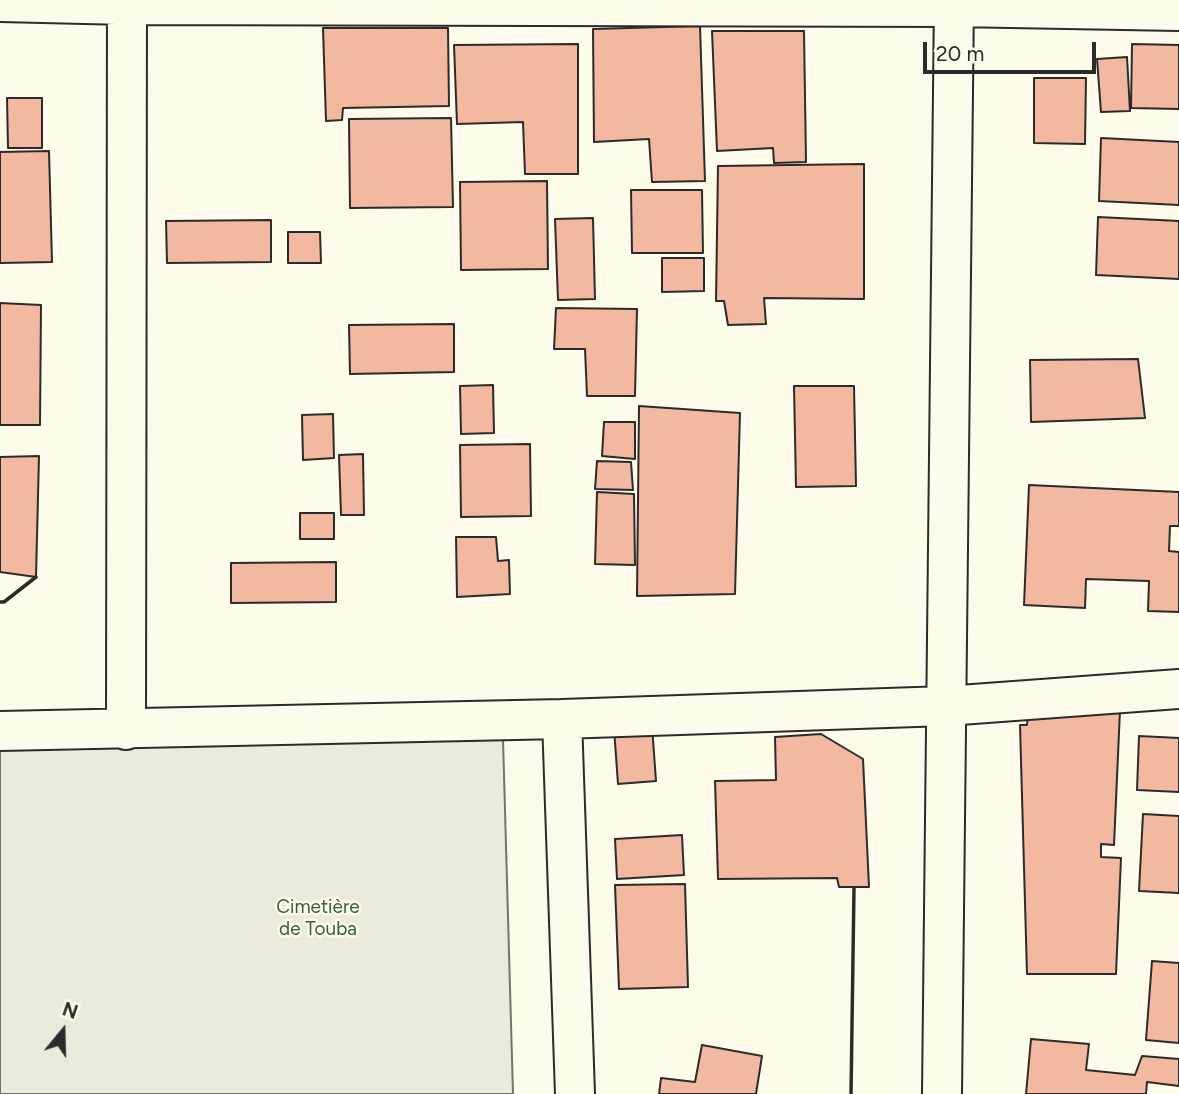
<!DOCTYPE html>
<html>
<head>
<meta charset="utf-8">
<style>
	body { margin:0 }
	#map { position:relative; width:1179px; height:1094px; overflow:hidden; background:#fdfbea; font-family:Figtree,sans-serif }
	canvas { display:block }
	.north { position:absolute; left:28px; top:996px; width:70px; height:70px; -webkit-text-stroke:5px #fdfbea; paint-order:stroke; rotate:19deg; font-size:19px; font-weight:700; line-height:28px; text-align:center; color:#2b2b2b }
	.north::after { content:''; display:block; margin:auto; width:24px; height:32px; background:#2b2b2b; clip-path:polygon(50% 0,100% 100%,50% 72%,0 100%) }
	.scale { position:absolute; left:923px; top:42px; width:173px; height:32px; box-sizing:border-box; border:4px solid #2b2b2b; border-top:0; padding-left:9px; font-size:21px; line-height:24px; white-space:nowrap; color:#2b2b2b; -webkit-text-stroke:5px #fdfbea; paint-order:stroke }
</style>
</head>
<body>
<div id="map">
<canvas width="1179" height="1094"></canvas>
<div class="north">N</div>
<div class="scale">20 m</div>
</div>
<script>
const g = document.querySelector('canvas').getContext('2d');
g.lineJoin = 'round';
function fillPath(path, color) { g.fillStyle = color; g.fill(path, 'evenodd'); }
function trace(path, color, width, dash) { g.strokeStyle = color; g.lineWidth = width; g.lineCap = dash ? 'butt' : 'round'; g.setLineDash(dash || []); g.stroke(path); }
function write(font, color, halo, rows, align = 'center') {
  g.font = font + ' Figtree,sans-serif'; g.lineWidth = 5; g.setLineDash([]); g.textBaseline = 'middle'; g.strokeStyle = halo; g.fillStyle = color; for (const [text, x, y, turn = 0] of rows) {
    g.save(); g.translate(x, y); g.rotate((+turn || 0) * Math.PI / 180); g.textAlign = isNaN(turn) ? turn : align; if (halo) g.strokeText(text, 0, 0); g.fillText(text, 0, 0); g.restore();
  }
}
const green = new Path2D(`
	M 503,739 L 513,1094 L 0,1094 L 0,744 Z`);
fillPath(green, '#ecebdb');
trace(green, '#74746e', 2);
const building = new Path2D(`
	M 700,26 L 705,181 L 652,182 L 649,139 L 594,142 L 593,29 Z
	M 323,28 L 448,28 L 449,106 L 343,108 L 342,120 L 326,121 Z
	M 712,31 L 804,31 L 806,162 L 774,163 L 773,148 L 717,151 Z
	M 578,44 L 578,174 L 525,174 L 523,122 L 457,124 L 454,45 Z
	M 1132,44 L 1179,45 L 1179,109 L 1131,108 Z
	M 1127,57 L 1130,111 L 1101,112 L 1097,59 Z
	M 1034,78 L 1086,78 L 1085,144 L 1034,143 Z
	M 7,98 L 42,98 L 42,148 L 8,148 Z
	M 451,118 L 453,207 L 350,208 L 349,119 Z
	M 1101,138 L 1179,142 L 1179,205 L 1099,201 Z
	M 49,151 L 52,262 L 0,263 L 0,152 Z
	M 864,164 L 864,299 L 764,298 L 766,324 L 728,325 L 724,301 L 716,301 L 718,166 Z
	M 547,181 L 548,269 L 461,270 L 460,182 Z
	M 631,190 L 702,190 L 703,253 L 632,253 Z
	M 1098,217 L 1179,221 L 1179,279 L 1096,275 Z
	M 593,218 L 595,299 L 558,300 L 555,219 Z
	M 271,220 L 271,262 L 167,263 L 166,221 Z
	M 288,232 L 320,232 L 321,263 L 288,263 Z
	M 662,258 L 704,258 L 704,291 L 662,292 Z
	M 0,303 L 41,305 L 40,425 L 0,425 Z
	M 556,308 L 637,309 L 635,396 L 587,396 L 585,349 L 554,349 Z
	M 454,324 L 454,372 L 350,374 L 349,325 Z
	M 1138,359 L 1145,418 L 1031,422 L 1030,360 Z
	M 493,385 L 494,433 L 461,434 L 460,386 Z
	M 794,386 L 854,386 L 856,486 L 796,487 Z
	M 639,406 L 740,413 L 735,594 L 637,596 Z
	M 333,414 L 334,458 L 303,460 L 302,415 Z
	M 604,422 L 635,422 L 635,459 L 602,456 Z
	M 530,444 L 531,516 L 461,517 L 460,445 Z
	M 363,454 L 364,515 L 341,515 L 339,455 Z
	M 39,456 L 36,577 L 0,572 L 0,457 Z
	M 597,461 L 631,462 L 633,490 L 595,489 Z
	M 1029,485 L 1179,492 L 1179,526 L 1170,526 L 1169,551 L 1179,552 L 1179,612 L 1148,611 L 1149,581 L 1086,579 L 1085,608 L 1024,605 Z
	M 597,492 L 634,494 L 635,565 L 595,564 Z
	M 300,513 L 334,513 L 334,539 L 300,539 Z
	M 456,537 L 496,537 L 498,561 L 509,560 L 510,594 L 457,597 Z
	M 336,562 L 336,602 L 231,603 L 231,563 Z
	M 1120,710 L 1114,845 L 1101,844 L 1101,857 L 1121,858 L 1116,974 L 1027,974 L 1020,725 L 1027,725 L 1028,713 Z
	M 652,726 L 656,781 L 618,784 L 614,728 Z
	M 821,734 L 863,759 L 869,887 L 839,887 L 837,878 L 718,879 L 715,781 L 776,780 L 775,737 Z
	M 1139,736 L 1179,738 L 1179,792 L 1137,790 Z
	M 1143,814 L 1179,816 L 1179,893 L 1139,891 Z
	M 682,835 L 684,875 L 617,879 L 615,839 Z
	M 685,884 L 688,987 L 619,989 L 615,885 Z
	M 1152,961 L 1179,963 L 1179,1043 L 1146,1040 Z
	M 1031,1039 L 1089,1044 L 1086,1070 L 1135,1075 L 1142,1056 L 1179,1059 L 1179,1086 L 1147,1082 L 1146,1094 L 1026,1094 Z
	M 702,1045 L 762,1056 L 756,1094 L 659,1094 L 661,1078 L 695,1082 Z`);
fillPath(building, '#f2b8a0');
trace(building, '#2b2b2b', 2);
const street = new Path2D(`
	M 0,2 L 127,5 L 954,7 L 1179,11
	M 562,719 L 575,1094
	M 126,730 L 127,0
	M 0,731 L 562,719 L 946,706 L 1179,689
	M 942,1094 L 954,0`);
trace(street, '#2b2b2b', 42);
trace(street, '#fdfbea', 38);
trace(new Path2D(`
	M 0,602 L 4,602 L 36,577
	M 851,1094 L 854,888`), '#2b2b2b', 3.5);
write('19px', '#34623c', '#fdfbea', [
	["Cimetière",318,907],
	["de Touba",318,929]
]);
</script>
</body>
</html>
